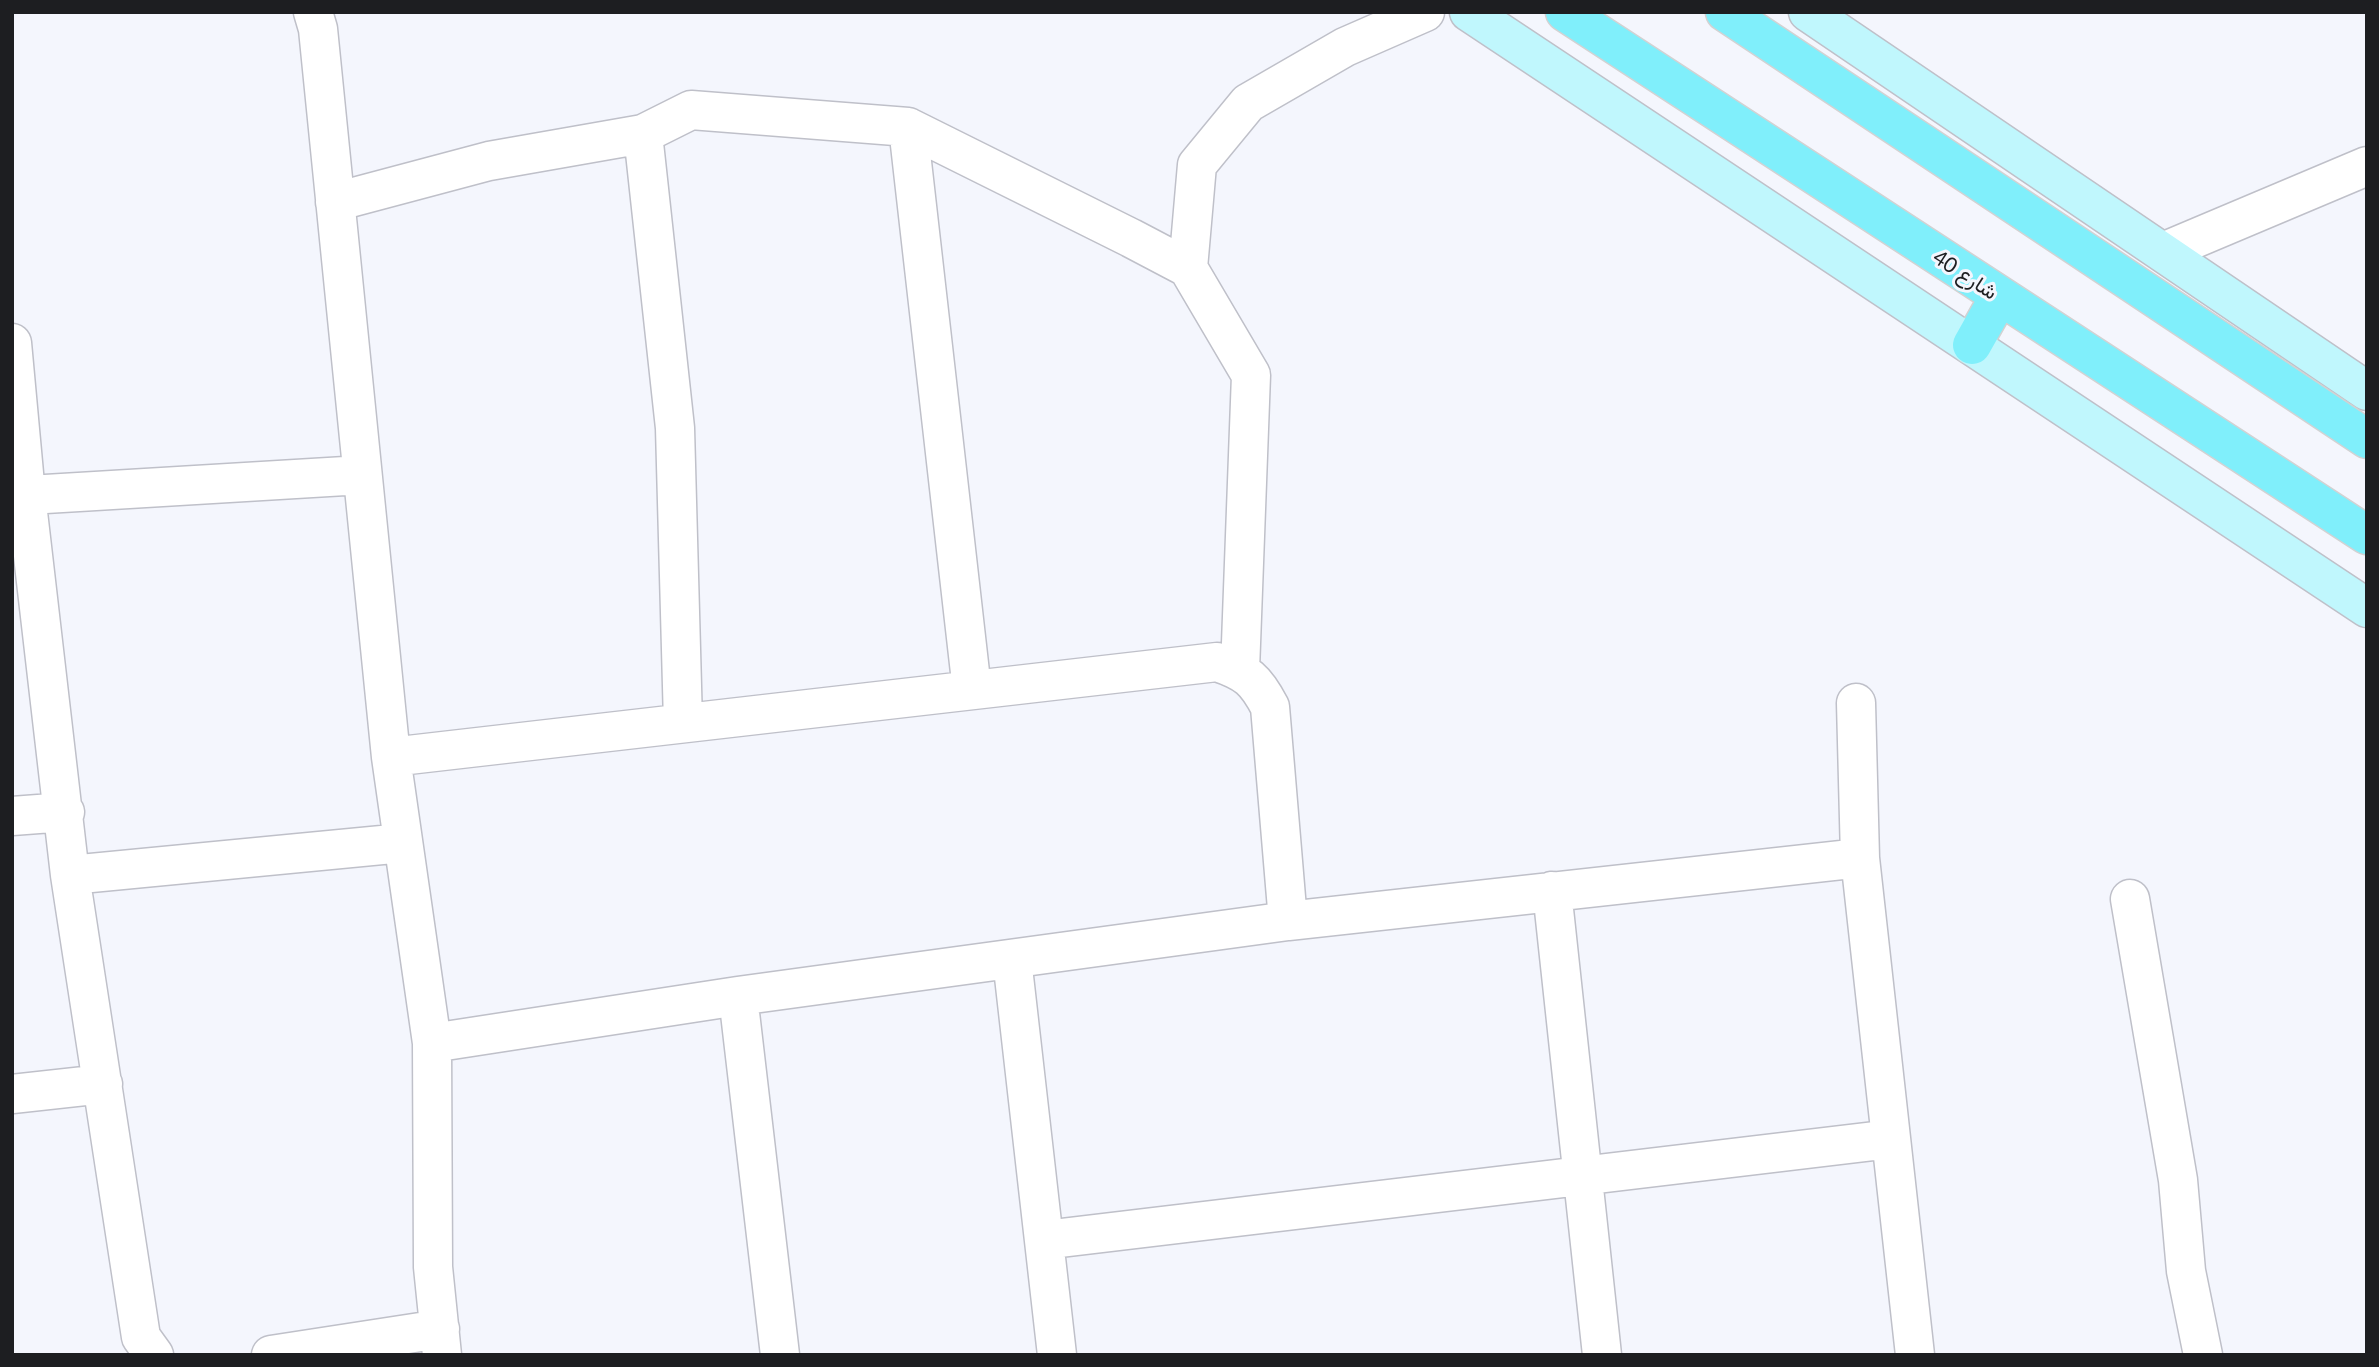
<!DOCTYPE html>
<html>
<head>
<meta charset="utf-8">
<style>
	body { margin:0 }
	#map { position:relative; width:2379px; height:1367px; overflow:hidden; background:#f4f6fd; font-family:Lato,sans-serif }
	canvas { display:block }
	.frame { position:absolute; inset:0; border:14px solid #1d1e21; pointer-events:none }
</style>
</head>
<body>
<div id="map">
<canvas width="2379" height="1367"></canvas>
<div class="frame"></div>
</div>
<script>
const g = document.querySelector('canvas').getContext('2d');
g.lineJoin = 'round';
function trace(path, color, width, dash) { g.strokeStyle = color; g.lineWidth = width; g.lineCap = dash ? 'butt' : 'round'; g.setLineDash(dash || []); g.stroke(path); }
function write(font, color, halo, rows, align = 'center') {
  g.font = font + ' Lato,Vazirmatn,sans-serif'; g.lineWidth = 6; g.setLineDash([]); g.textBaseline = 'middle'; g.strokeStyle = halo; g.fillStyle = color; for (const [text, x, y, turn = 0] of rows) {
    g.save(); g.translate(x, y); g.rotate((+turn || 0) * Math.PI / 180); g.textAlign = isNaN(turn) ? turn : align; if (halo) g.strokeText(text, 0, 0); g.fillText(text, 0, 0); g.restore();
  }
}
const street = new Path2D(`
	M 313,12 L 318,29 L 391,757 L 432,1043 L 433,1267 L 442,1355
	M 908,127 L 972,690
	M 643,134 L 675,428 L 683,723
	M 335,202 L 489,161 L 643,134 L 691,110 L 908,127 L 1131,238 L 1188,268 L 1251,375 L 1240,670
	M 2163,252 L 2367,166
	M 1188,268 L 1197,165 L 1248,103 L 1345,47 L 1425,12
	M 12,343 L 26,495 L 70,875 L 141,1337 L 154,1355
	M 12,496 L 362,475
	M 1856,703 L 1860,858 L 1915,1355
	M 391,757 L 1217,662 C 1247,672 1256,680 1270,707 L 1288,921
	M 12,816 L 65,812
	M 70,875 L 403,843
	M 1552,891 L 1602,1355
	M 2130,899 L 2178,1180 L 2186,1271 L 2203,1355
	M 1012,959 L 1057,1355
	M 738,996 L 780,1355
	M 432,1043 L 738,996 L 1288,921 L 1860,858
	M 12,1094 L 103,1084
	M 1044,1240 L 1891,1139
	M 271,1355 L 440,1329`);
const secondary = new Path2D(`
	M 1469,12 L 2367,608
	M 1808,12 L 2367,391`);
const primary = new Path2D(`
	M 1565,12 L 2367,535
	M 1725,12 L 2367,439
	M 1972,345 L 1999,297`);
trace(street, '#bfc0c9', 41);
trace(secondary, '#bfc0c9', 41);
trace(primary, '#d2d2d3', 41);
trace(street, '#fff', 38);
trace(secondary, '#c0f7fd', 38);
trace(primary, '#80effb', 38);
write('21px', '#1d1e21', '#f4f6fd', [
	["شارع 40",1965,275,33]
]);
</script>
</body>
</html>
